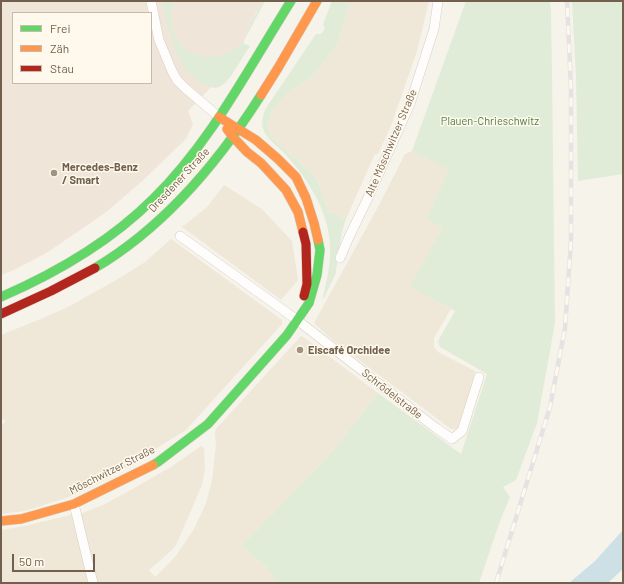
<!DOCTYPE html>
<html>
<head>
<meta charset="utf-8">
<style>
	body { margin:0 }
	#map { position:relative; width:624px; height:584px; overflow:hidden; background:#f6f3eb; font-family:Barlow,sans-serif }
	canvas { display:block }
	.frame { position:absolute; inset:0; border:2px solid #725f4d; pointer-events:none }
	.legend { position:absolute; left:12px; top:12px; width:140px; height:72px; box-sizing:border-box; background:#fef9ec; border:1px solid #c6bbac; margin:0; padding:5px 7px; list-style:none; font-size:12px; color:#725f4d }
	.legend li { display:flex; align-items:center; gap:8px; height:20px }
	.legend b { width:20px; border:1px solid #c6bbac }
	.scale { position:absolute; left:12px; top:554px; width:83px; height:18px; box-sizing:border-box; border:2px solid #725f4d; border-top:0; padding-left:5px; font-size:12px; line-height:14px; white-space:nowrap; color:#725f4d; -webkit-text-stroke:3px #fef9ec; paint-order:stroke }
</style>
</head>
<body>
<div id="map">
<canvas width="624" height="584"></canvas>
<div class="frame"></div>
<ul class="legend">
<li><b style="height:5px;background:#63d668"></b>Frei</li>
<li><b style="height:5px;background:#ff974d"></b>Zäh</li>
<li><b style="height:5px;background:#b3261e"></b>Stau</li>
</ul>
<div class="scale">50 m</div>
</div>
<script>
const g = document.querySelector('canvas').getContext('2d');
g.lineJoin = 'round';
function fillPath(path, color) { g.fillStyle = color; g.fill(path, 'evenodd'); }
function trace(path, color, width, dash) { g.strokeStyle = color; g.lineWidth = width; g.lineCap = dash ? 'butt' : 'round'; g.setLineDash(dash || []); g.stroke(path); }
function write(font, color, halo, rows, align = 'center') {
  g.font = font + ' Barlow,sans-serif'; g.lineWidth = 3; g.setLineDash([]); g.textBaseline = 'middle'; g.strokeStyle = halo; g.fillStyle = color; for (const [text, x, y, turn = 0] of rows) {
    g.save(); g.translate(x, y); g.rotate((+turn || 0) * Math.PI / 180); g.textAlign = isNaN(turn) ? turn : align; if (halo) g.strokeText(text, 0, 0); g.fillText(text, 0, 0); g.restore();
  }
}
fillPath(new Path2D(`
	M 350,1 L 429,1 L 417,51 L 391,126 L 378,154 L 375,154 L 346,219 L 328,212 L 324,198 L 316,178 L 298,161 L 271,137 L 267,123 L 274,107 L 293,88 L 312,77 L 338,44 Z
	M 412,151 L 450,170 L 426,220 L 442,228 L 411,287 L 451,309 L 434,338 L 434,347 L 438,352 L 475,371 L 470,394 L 461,425 L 457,429 L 451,429 L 331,339 L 314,323 L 379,205 L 405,154 Z
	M 224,185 L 262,209 L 292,241 L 298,280 L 281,300 L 182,227 L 207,207 Z
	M 171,239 L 282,320 L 282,324 L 186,430 L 105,480 L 75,495 L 25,511 L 1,514 L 1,425 L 6,422 L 1,417 L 1,335 L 38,320 L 68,307 L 118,279 L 145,262 Z
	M 302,336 L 378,393 L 336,447 L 288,498 L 241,546 L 267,567 L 277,583 L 96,583 L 80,514 L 103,505 L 129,491 L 171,467 L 201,446 L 204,448 L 205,469 L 202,485 L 177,543 L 173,549 L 149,570 L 155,577 L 175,557 L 194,529 L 206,503 L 212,480 L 216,446 L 215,433 L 216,429 L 300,337 Z
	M 74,514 L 90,583 L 1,583 L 1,530 L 25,526 Z`), '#efe8d9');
fillPath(new Path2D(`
	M 1,1 L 264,1 L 256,12 L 243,43 L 224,74 L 188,111 L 193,124 L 186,139 L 139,184 L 105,213 L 48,252 L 14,270 L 1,275 ZM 13,13 L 151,13 L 151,83 L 13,83 Z`), '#f0e5d9');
fillPath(new Path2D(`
	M 162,1 L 174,1 C 173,6 171,11 171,16 C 171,23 174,37 179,42 C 194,62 224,60 241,44 C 245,41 247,33 249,28 C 253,19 257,10 263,1 L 265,1 L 243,43 L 250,46 L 231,76 L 225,83 L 219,87 L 214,88 L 200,83 L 183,66 L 179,57 L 174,46 L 170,34 L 164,15 Z
	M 332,1 L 350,1 L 338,44 L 312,77 L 293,88 L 274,107 L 267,123 L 271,137 L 298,161 L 316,178 L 324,198 L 328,212 L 346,219 L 342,232 L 336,270 L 336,273 L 324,298 L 323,298 C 329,270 334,250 326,222 C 320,198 302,172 285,154 C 278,146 267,140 263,129 C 261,121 263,115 266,108 L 316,34 L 321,34 L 325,28 L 323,24 Z
	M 466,1 L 545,1 L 550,2 L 551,12 L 552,71 L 555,323 L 537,423 L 516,480 L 503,487 L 510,497 L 500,521 L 479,583 L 277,583 L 267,567 L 241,546 L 288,498 L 336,447 L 378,393 L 461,454 L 487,374 L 440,347 L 438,341 L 455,311 L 410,287 L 442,228 L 426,220 L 449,170 L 412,151 Z
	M 572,1 L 623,1 L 623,174 L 578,181 L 576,76 Z`), '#e0ecd7');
fillPath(new Path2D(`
	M 623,530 L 623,569 L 608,583 L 569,583 L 595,561 Z`), '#cde0e5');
const street = new Path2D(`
	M 151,1 L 152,6 L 159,40 L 172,71 L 177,80 L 185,88 L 219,117
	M 180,236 L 297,320 L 436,428 L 452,439 L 462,431 L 479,377
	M 340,258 L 349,237 L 367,200 L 410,104 L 434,29 L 438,1
	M 74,504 L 93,583`);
const fast = new Path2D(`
	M 95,268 C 164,227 218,163 261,95
	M 1,297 C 56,273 110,242 153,199 C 211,142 248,69 291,1
	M 153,465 L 158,462 L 208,424 L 287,335 L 309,303 L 317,275 L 320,250 L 318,240`);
const slow = new Path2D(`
	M 261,95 L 278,68 L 317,1
	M 219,117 L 256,140 L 278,159 L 296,177 L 306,198 L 314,223 L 318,240
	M 227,129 L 233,137 L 247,152 L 261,163 L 286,190 L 298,212 L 303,232
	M 1,521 L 21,519 L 74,504 L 153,465`);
const jam = new Path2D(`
	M 303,232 L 306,244 L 307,284 L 304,296
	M 1,314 L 51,291 L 95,268`);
trace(street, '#d5d0c9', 10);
trace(fast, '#d4cfc6', 10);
trace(slow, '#d4cfc6', 10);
trace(jam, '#d4cfc6', 10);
trace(street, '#fefdfc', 9);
trace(fast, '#63d668', 9);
trace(slow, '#ff974d', 9);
trace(jam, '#b3261e', 9);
const rail = new Path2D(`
	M 496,583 L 550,407 L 565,328 L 571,241 L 571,89 L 567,1`);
trace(rail, '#e5e2e4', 4.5);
trace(rail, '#fef9ec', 3, [9]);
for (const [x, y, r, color] of [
	[54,173,4,"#a09384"],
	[300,350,4,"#a09384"]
]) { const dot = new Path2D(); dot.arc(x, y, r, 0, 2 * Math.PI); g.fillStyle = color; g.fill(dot); trace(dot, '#fef9ec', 1.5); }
write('11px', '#517d48', '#fef9ec', [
	["Plauen-Chrieschwitz",490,121]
]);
write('11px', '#725f4d', '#fef9ec', [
	["Alte Möschwitzer Straße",391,143,-67],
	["Dresdener Straße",179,180,-47],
	["Schrödelstraße",392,394,38],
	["Möschwitzer Straße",112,470,-27]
]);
write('bold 11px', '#725f4d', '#fef9ec', [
	["Mercedes-Benz",62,167],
	["/ Smart",62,180],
	["Eiscafé Orchidee",308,350]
], 'left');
</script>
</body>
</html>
